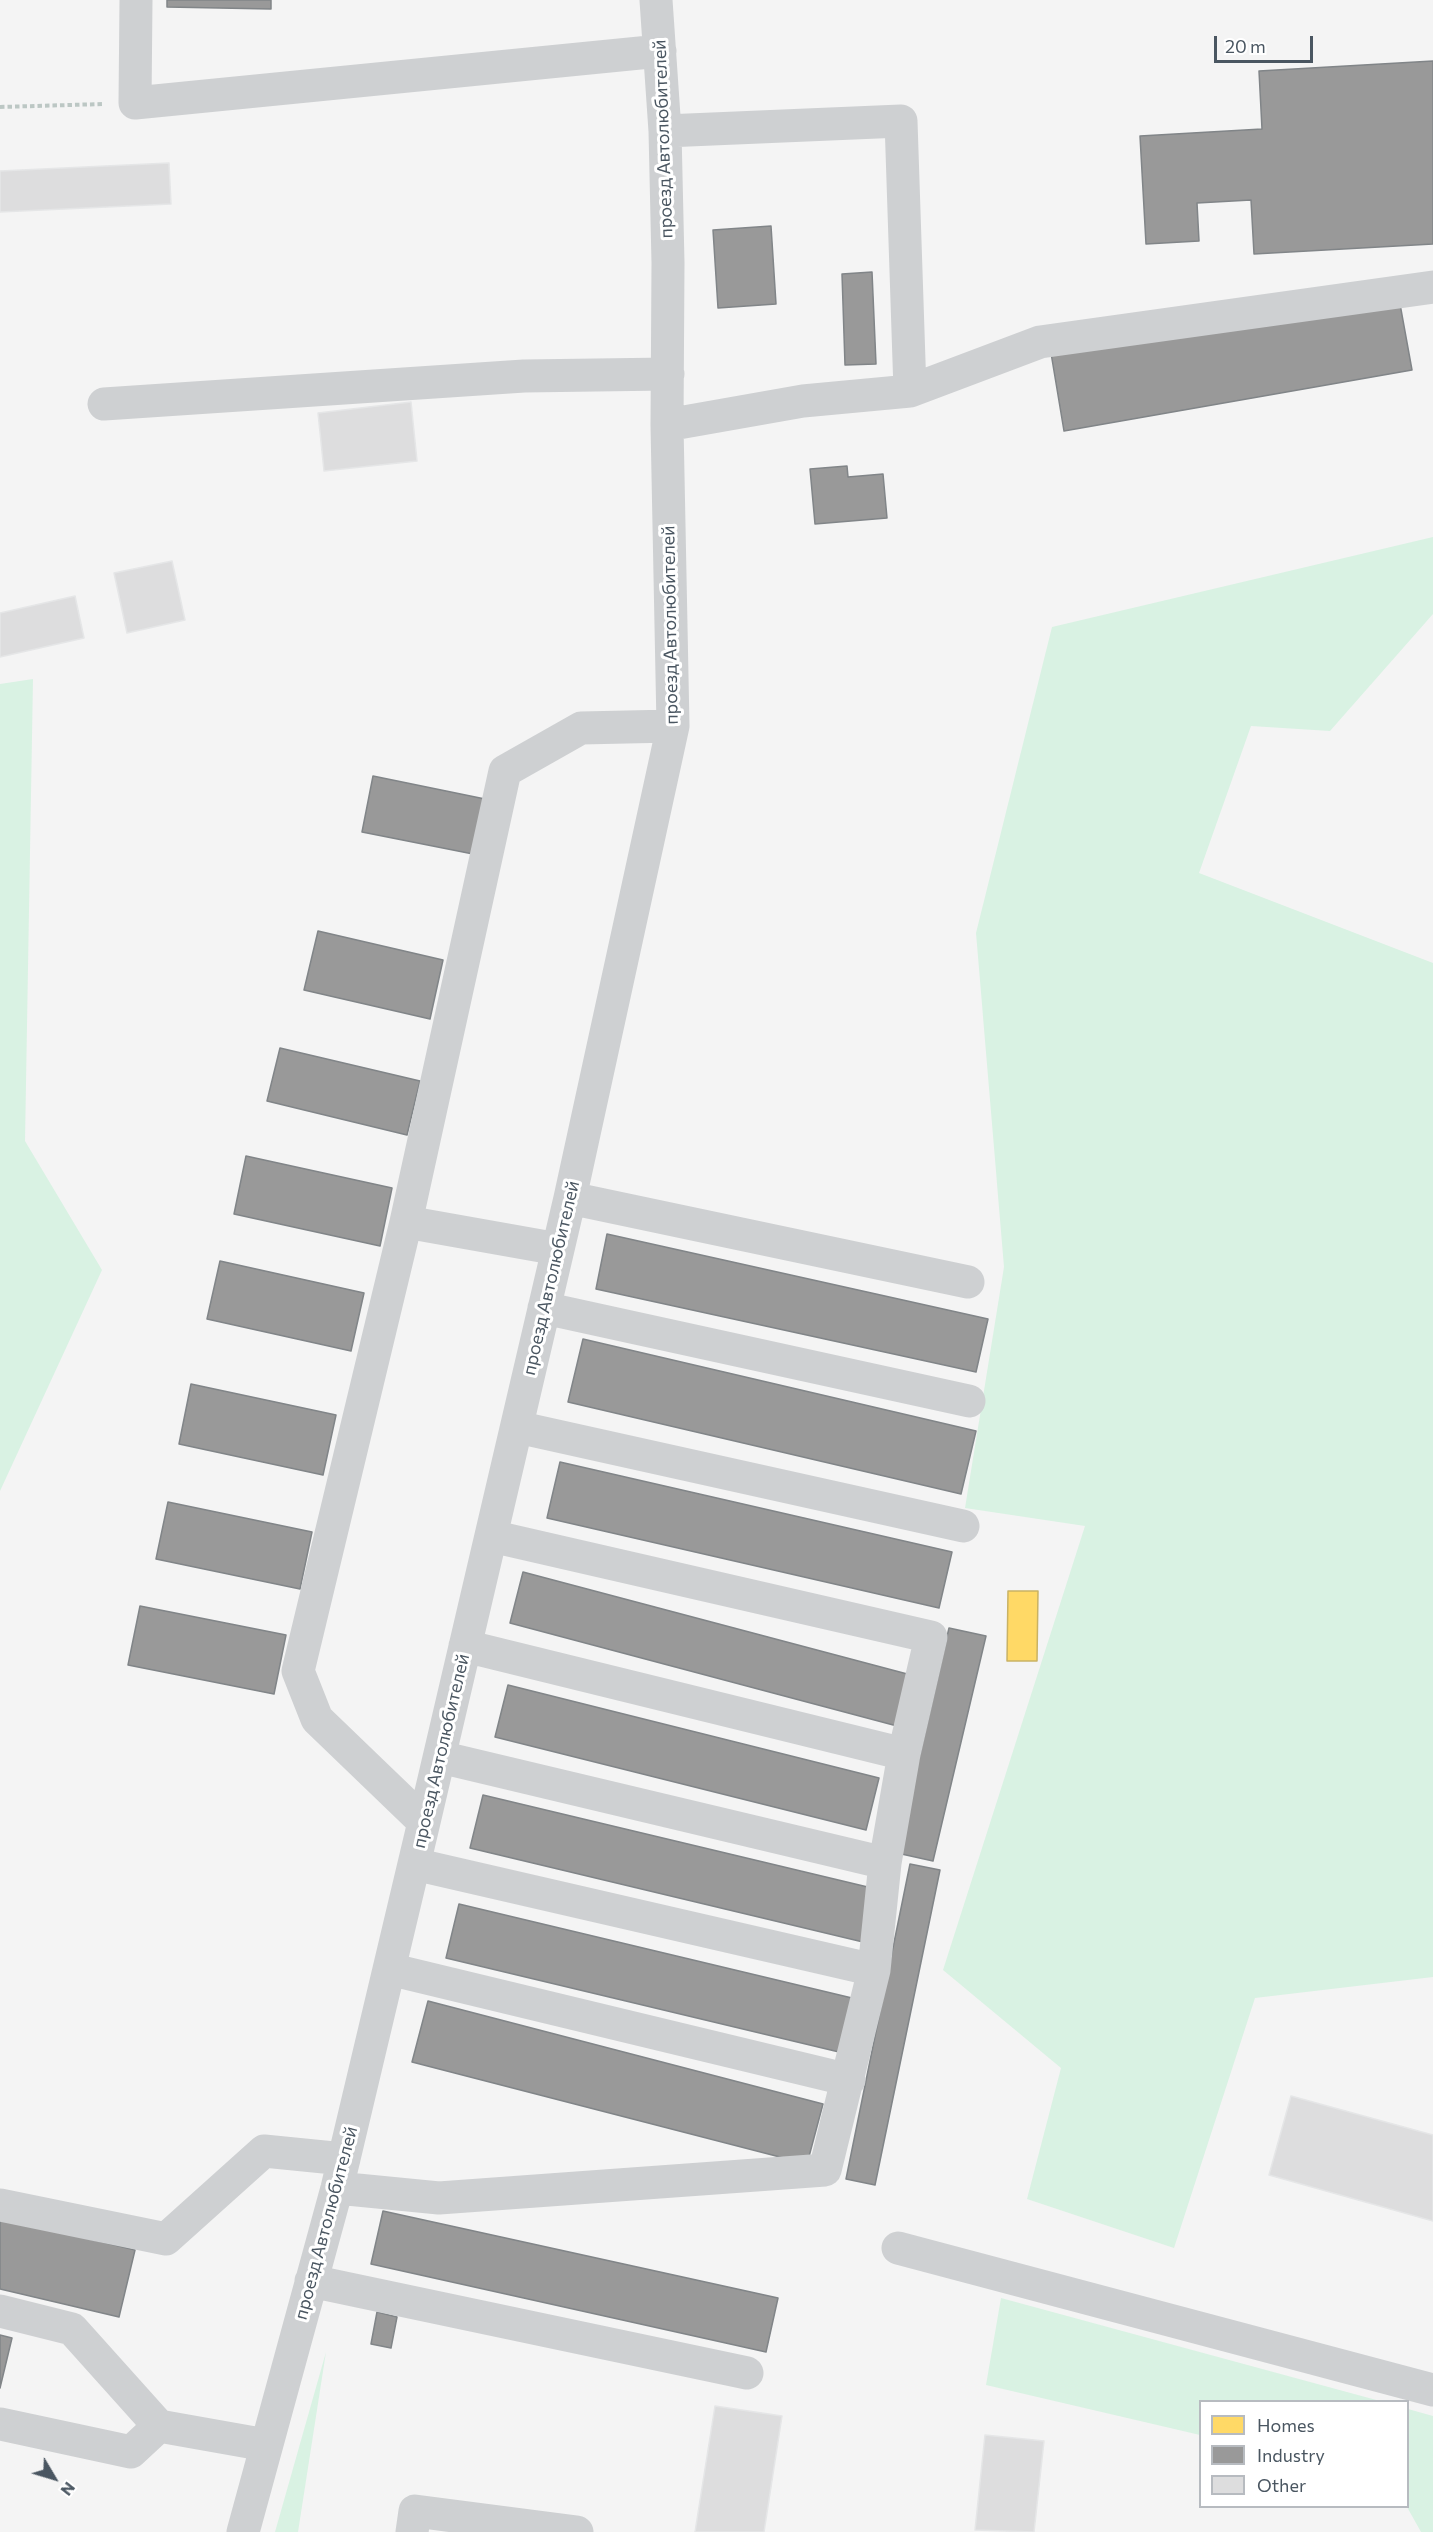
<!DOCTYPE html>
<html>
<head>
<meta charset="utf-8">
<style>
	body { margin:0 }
	#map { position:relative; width:1433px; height:2532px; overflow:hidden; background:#f4f4f4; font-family:Commissioner,sans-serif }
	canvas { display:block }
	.legend { position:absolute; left:1199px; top:2400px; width:210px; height:108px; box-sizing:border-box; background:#fff; border:2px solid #b7bbc0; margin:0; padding:8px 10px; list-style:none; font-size:18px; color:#4a5661 }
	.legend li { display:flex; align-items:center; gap:12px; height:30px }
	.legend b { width:30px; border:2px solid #b7bbc0 }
	.north { position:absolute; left:24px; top:2448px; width:60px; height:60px; -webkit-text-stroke:4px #fff; paint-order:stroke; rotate:128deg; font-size:16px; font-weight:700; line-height:24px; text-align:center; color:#4a5661 }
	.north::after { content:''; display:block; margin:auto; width:21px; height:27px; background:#4a5661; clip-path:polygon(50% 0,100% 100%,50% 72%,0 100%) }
	.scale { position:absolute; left:1214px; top:36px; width:99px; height:27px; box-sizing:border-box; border:3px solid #4a5661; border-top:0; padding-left:8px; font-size:18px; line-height:21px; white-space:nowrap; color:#4a5661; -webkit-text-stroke:4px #fff; paint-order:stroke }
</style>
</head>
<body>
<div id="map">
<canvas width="1433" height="2532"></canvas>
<ul class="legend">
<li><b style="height:16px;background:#ffd966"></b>Homes</li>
<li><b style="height:16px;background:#999"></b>Industry</li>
<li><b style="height:16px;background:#ddddde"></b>Other</li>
</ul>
<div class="north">N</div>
<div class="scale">20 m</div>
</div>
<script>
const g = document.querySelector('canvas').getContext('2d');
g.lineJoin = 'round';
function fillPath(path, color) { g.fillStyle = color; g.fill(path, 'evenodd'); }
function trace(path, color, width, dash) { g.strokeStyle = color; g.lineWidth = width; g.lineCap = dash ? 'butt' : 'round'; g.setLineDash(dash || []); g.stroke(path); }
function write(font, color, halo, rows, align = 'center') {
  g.font = font + ' Commissioner,sans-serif'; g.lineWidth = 6; g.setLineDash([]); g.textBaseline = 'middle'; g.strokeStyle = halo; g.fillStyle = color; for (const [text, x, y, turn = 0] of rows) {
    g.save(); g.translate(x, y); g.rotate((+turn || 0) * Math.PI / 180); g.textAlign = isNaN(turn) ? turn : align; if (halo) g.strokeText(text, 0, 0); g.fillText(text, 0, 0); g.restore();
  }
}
fillPath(new Path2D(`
	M 1433,537 L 1433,614 L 1330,731 L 1251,726 L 1199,873 L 1433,963 L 1433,1977 L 1255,1998 L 1174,2248 L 1027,2199 L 1061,2068 L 943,1970 L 1085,1526 L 965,1508 L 1004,1267 L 976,933 L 1052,627 Z
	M 33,679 L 25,1141 L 102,1270 L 0,1491 L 0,684 Z
	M 1001,2298 L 1380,2401 L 1200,2402 L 1200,2435 L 986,2385 Z
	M 326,2352 L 298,2532 L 275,2532 Z
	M 1408,2409 L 1433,2416 L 1433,2532 L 1421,2532 L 1407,2507 Z`), '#d9f2e3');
const homes = new Path2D(`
	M 1008,1591 L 1038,1591 L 1037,1661 L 1007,1661 Z`);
fillPath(homes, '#ffd966');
trace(homes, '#c9b264', 1.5);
const industry = new Path2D(`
	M 167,0 L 271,0 L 271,9 L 167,7 Z
	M 1433,61 L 1433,244 L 1254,254 L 1251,200 L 1197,203 L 1199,241 L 1146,244 L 1140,136 L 1262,129 L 1259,71 Z
	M 771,226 L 776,304 L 718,308 L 713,230 Z
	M 872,272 L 876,364 L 845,365 L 842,274 Z
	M 1398,293 L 1412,370 L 1064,431 L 1051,353 Z
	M 847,466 L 848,477 L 883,474 L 887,518 L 815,524 L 810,469 Z
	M 373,776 L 485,799 L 473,854 L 362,832 Z
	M 318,931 L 443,960 L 430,1019 L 304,990 Z
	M 280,1048 L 420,1081 L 407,1135 L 267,1101 Z
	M 246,1156 L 392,1188 L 380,1246 L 234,1214 Z
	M 607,1234 L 988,1319 L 976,1372 L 596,1289 Z
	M 220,1261 L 364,1293 L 351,1351 L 207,1319 Z
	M 583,1339 L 976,1431 L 961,1494 L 568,1402 Z
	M 191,1384 L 336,1415 L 323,1475 L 179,1444 Z
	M 560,1462 L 952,1552 L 939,1608 L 547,1518 Z
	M 168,1502 L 312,1532 L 300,1589 L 156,1559 Z
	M 523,1572 L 911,1675 L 897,1726 L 510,1623 Z
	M 140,1606 L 286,1635 L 274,1694 L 128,1665 Z
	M 949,1628 L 986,1636 L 933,1861 L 897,1853 Z
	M 508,1685 L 879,1778 L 866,1830 L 495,1737 Z
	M 483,1795 L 876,1889 L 863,1942 L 470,1848 Z
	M 910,1864 L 940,1870 L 875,2185 L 846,2179 Z
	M 459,1904 L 852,1998 L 839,2052 L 446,1958 Z
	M 428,2001 L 823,2104 L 807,2164 L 412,2062 Z
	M 383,2211 L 778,2298 L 766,2352 L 371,2264 Z
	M 0,2217 L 135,2250 L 119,2317 L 0,2289 Z
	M 377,2312 L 397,2317 L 391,2348 L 371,2344 Z
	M 0,2335 L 12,2338 L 0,2388 Z`);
fillPath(industry, '#999');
trace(industry, '#818588', 1.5);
const building = new Path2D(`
	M 169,163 L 171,204 L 0,212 L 0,171 Z
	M 411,402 L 417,461 L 324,471 L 318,413 Z
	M 172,561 L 185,620 L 127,633 L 114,573 Z
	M 75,596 L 84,638 L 0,657 L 0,613 Z
	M 1291,2096 L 1433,2135 L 1433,2221 L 1269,2175 Z
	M 715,2406 L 782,2416 L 764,2532 L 695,2532 Z
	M 985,2435 L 1044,2441 L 1034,2532 L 975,2530 Z`);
fillPath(building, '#ddddde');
trace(building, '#e5e6e7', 1.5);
trace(new Path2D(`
	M 0,107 L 104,104`), '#bcc7c4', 4, [4.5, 3]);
trace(new Path2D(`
	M 136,0 L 135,103 L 660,51
	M 665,131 L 901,121 L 910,391 L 1040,342 L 1433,287
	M 104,404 L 524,376 L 668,374
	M 667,425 L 803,401 L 910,391
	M 570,1198 L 968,1282
	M 406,1222 L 558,1249
	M 544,1308 L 969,1401
	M 517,1427 L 963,1526
	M 465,1646 L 904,1754
	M 440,1757 L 885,1863
	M 424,1822 L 317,1719 L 298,1671 L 406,1222 L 505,771 L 581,728 L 673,726
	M 414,1864 L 874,1970
	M 389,1969 L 849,2080
	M 337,2188 L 439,2198 L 825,2170 L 874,1970 L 885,1863 L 904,1754 L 931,1637 L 491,1536
	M 0,2205 L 166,2239 L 264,2151 L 344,2159
	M 898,2248 L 1433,2390
	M 311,2281 L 747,2373
	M 0,2311 L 72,2329 L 159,2426 L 266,2445
	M 0,2424 L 131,2452 L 159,2426
	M 243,2532 L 337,2188 L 424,1822 L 570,1198 L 673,726 L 667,425 L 668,263 L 665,131 L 656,0
	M 412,2532 L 415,2511 L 577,2532`), '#ced0d2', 33);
write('18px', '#4a5661', '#fff', [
	["проезд Автолюбителей",663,139,-92],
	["проезд Автолюбителей",670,625,-91],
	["проезд Автолюбителей",551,1278,-77],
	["проезд Автолюбителей",441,1751,-77],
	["проезд Автолюбителей",326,2223,-75]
]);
</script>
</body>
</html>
